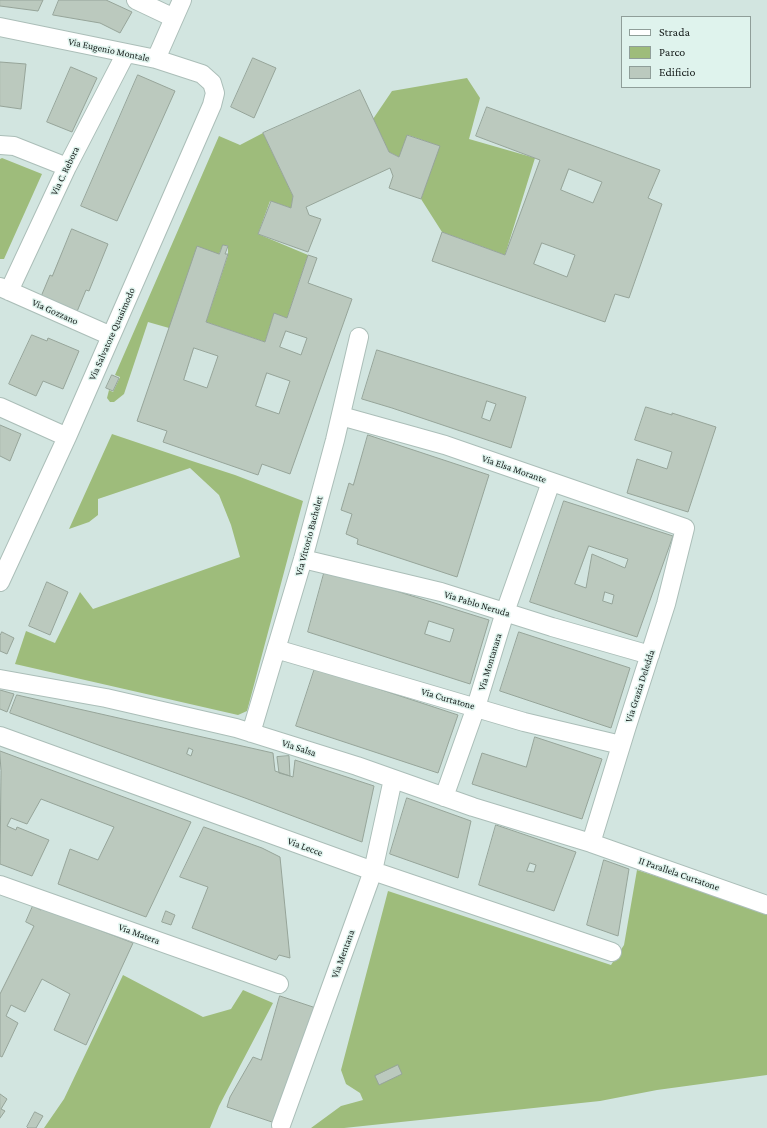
<!DOCTYPE html>
<html>
<head>
<meta charset="utf-8">
<style>
	body { margin:0 }
	#map { position:relative; width:767px; height:1128px; overflow:hidden; background:#d2e5e0; font-family:"Crimson Pro",serif }
	canvas { display:block }
	.legend { position:absolute; left:621px; top:16px; width:130px; height:72px; box-sizing:border-box; background:#dff3ed; border:1px solid #8f9e99; margin:0; padding:5px 7px; list-style:none; font-size:12px; color:#171e1c }
	.legend li { display:flex; align-items:center; gap:8px; height:20px }
	.legend b { width:20px; border:1px solid #8f9e99 }
</style>
</head>
<body>
<div id="map">
<canvas width="767" height="1128"></canvas>
<ul class="legend">
<li><b style="height:5px;background:#fff"></b>Strada</li>
<li><b style="height:11px;background:#9ebc7b"></b>Parco</li>
<li><b style="height:11px;background:#bbc9be"></b>Edificio</li>
</ul>
</div>
<script>
const g = document.querySelector('canvas').getContext('2d');
g.lineJoin = 'round';
function fillPath(path, color) { g.fillStyle = color; g.fill(path, 'evenodd'); }
function trace(path, color, width, dash) { g.strokeStyle = color; g.lineWidth = width; g.lineCap = dash ? 'butt' : 'round'; g.setLineDash(dash || []); g.stroke(path); }
function write(font, color, halo, rows, align = 'center') {
  g.font = font + ' "Crimson Pro",serif'; g.lineWidth = 3; g.setLineDash([]); g.textBaseline = 'middle'; g.strokeStyle = halo; g.fillStyle = color; for (const [text, x, y, turn = 0] of rows) {
    g.save(); g.translate(x, y); g.rotate((+turn || 0) * Math.PI / 180); g.textAlign = isNaN(turn) ? turn : align; if (halo) g.strokeText(text, 0, 0); g.fillText(text, 0, 0); g.restore();
  }
}
fillPath(new Path2D(`
	M 467,78 L 480,98 L 469,139 L 535,158 L 505,255 L 442,232 L 421,199 L 439,146 L 408,135 L 399,157 L 389,152 L 373,119 L 392,91 Z
	M 263,133 L 293,196 L 291,208 L 270,201 L 258,234 L 308,255 L 287,318 L 274,314 L 265,342 L 206,322 L 228,255 L 228,246 L 223,245 L 219,254 L 169,328 L 148,322 L 124,394 L 114,402 L 110,402 L 107,398 L 109,390 L 113,392 L 120,377 L 115,375 L 219,136 L 240,145 Z
	M 2,158 L 42,174 L 4,259 L 0,259 L 0,159 Z
	M 112,434 L 189,460 L 235,475 L 303,501 L 247,711 L 238,715 L 15,664 L 26,631 L 55,643 L 80,592 L 93,609 L 240,557 L 231,525 L 219,495 L 190,468 L 98,499 L 98,515 L 89,522 L 69,529 Z
	M 637,870 L 767,912 L 767,1075 L 657,1090 L 600,1101 L 344,1128 L 311,1128 L 341,1106 L 363,1100 L 360,1093 L 346,1084 L 341,1070 L 388,891 L 611,965 L 624,945 Z
	M 123,975 L 203,1017 L 231,1009 L 243,990 L 273,1003 L 219,1106 L 210,1128 L 44,1128 L 64,1099 Z`), '#9ebc7b');
const building = new Path2D(`
	M 0,0 L 43,0 L 38,11 L 0,6 Z
	M 59,0 L 106,0 L 132,12 L 120,33 L 100,23 L 53,15 Z
	M 253,58 L 276,68 L 254,118 L 231,107 Z
	M 0,62 L 26,64 L 21,109 L 0,106 Z
	M 71,67 L 97,78 L 72,132 L 47,122 Z
	M 138,75 L 175,91 L 117,221 L 81,206 Z
	M 360,90 L 389,152 L 399,157 L 407,135 L 440,146 L 421,199 L 389,188 L 393,176 L 390,168 L 306,207 L 309,215 L 321,219 L 308,252 L 258,234 L 271,201 L 291,208 L 293,196 L 263,133 Z
	M 487,107 L 660,170 L 648,198 L 662,204 L 629,298 L 615,294 L 605,322 L 432,261 L 442,232 L 505,255 L 540,160 L 476,136 ZM 569,169 L 602,182 L 593,203 L 561,190 ZM 542,243 L 575,255 L 567,277 L 534,264 Z
	M 72,229 L 108,244 L 89,291 L 86,290 L 76,314 L 40,299 L 50,275 L 52,276 Z
	M 223,245 L 228,246 L 225,254 L 228,254 L 206,322 L 265,342 L 274,313 L 287,318 L 308,255 L 317,258 L 308,283 L 352,299 L 290,474 L 262,464 L 258,475 L 163,442 L 167,431 L 137,421 L 197,246 L 219,254 ZM 286,331 L 307,338 L 301,355 L 280,347 ZM 194,348 L 218,356 L 207,388 L 184,380 ZM 267,373 L 290,381 L 279,414 L 256,406 Z
	M 32,335 L 47,341 L 48,338 L 79,351 L 63,389 L 43,381 L 36,396 L 9,384 Z
	M 377,350 L 526,397 L 511,448 L 392,408 L 362,399 ZM 487,401 L 496,404 L 490,421 L 482,418 Z
	M 112,375 L 119,378 L 113,391 L 106,388 Z
	M 646,407 L 672,415 L 672,413 L 716,427 L 688,512 L 627,493 L 637,459 L 667,469 L 672,452 L 635,440 Z
	M 0,425 L 21,434 L 10,461 L 0,456 Z
	M 368,435 L 489,475 L 457,577 L 357,544 L 358,539 L 346,534 L 352,514 L 341,510 L 349,483 L 353,485 Z
	M 564,501 L 673,536 L 637,637 L 530,602 ZM 589,546 L 628,559 L 625,568 L 592,554 L 586,588 L 575,584 ZM 605,592 L 614,595 L 612,604 L 603,601 Z
	M 325,570 L 345,575 L 489,620 L 470,684 L 308,632 ZM 429,621 L 454,629 L 450,642 L 425,634 Z
	M 47,582 L 68,592 L 50,635 L 29,626 Z
	M 2,632 L 14,638 L 7,654 L 0,651 L 0,636 Z
	M 519,632 L 630,668 L 611,728 L 500,691 Z
	M 315,668 L 458,715 L 438,773 L 296,726 Z
	M 0,690 L 14,694 L 7,712 L 0,709 Z
	M 17,695 L 273,753 L 275,771 L 293,777 L 295,760 L 374,786 L 362,842 L 245,798 L 10,713 ZM 189,748 L 193,750 L 191,756 L 187,754 Z
	M 535,737 L 602,759 L 582,819 L 472,784 L 482,753 L 526,767 Z
	M 0,751 L 191,822 L 146,917 L 58,884 L 70,849 L 98,860 L 114,827 L 41,799 L 27,824 L 11,818 L 7,826 L 16,830 L 17,827 L 49,840 L 32,876 L 0,864 L 1,771 Z
	M 289,756 L 290,776 L 279,773 L 277,757 Z
	M 407,798 L 471,821 L 458,878 L 390,854 Z
	M 496,825 L 576,852 L 554,911 L 479,885 ZM 530,863 L 536,865 L 534,872 L 527,871 Z
	M 204,827 L 262,848 L 280,857 L 290,958 L 279,955 L 276,960 L 192,928 L 208,887 L 180,877 Z
	M 604,860 L 629,869 L 618,936 L 587,925 Z
	M 33,906 L 41,910 L 42,908 L 133,943 L 86,1045 L 54,1030 L 70,994 L 42,979 L 25,1012 L 11,1005 L 6,1016 L 18,1023 L 2,1057 L 0,1056 L 0,994 L 34,926 L 26,922 Z
	M 166,911 L 175,915 L 171,925 L 162,922 Z
	M 280,996 L 319,1009 L 281,1125 L 227,1107 L 230,1097 L 253,1057 L 261,1060 Z
	M 398,1065 L 402,1074 L 379,1085 L 375,1076 Z
	M 0,1094 L 7,1099 L 1,1109 L 5,1111 L 0,1118 Z
	M 35,1112 L 43,1116 L 36,1128 L 28,1128 L 27,1127 Z`);
fillPath(building, '#bbc9be');
trace(building, '#96a499', 1);
const street = new Path2D(`
	M 136,0 L 174,18
	M 0,27 L 156,59 L 202,74 L 212,83 L 215,93 L 212,105 L 67,437 L 0,582
	M 156,59 L 182,0
	M 0,145 L 14,146 L 67,167
	M 0,287 L 111,336
	M 9,291 L 67,167 L 126,53
	M 0,407 L 67,437
	M 341,416 L 445,445 L 685,528 L 666,604 L 627,726 L 591,843
	M 303,559 L 441,592 L 552,627 L 650,655
	M 276,649 L 524,722 L 621,745
	M 0,679 L 106,698 L 236,728 L 357,766 L 473,807 L 591,843 L 767,905
	M 251,733 L 303,559 L 335,440 L 359,337
	M 0,736 L 373,871 L 612,952
	M 444,797 L 476,707 L 505,612 L 551,482
	M 0,885 L 279,984
	M 281,1125 L 373,871 L 393,779`);
trace(street, '#abbeb8', 20);
trace(street, '#fff', 18);
write('10px', '#171e1c', '#dff3ed', [
	["Via Eugenio Montale",109,50,12],
	["Via C. Rebora",65,171,-64],
	["Via Gozzano",55,312,24],
	["Via Salvatore Quasimodo",112,334,-66],
	["Via Elsa Morante",514,469,19],
	["Via Vittorio Bachelet",309,536,-75],
	["Via Pablo Neruda",477,604,17],
	["Via Montanara",490,662,-73],
	["Via Grazia Deledda",640,686,-72],
	["Via Curtatone",448,699,16],
	["Via Salsa",299,748,18],
	["Via Lecce",305,847,20],
	["II Parallela Curtatone",679,874,19],
	["Via Matera",139,934,20],
	["Via Mentana",343,954,-70]
]);
</script>
</body>
</html>
